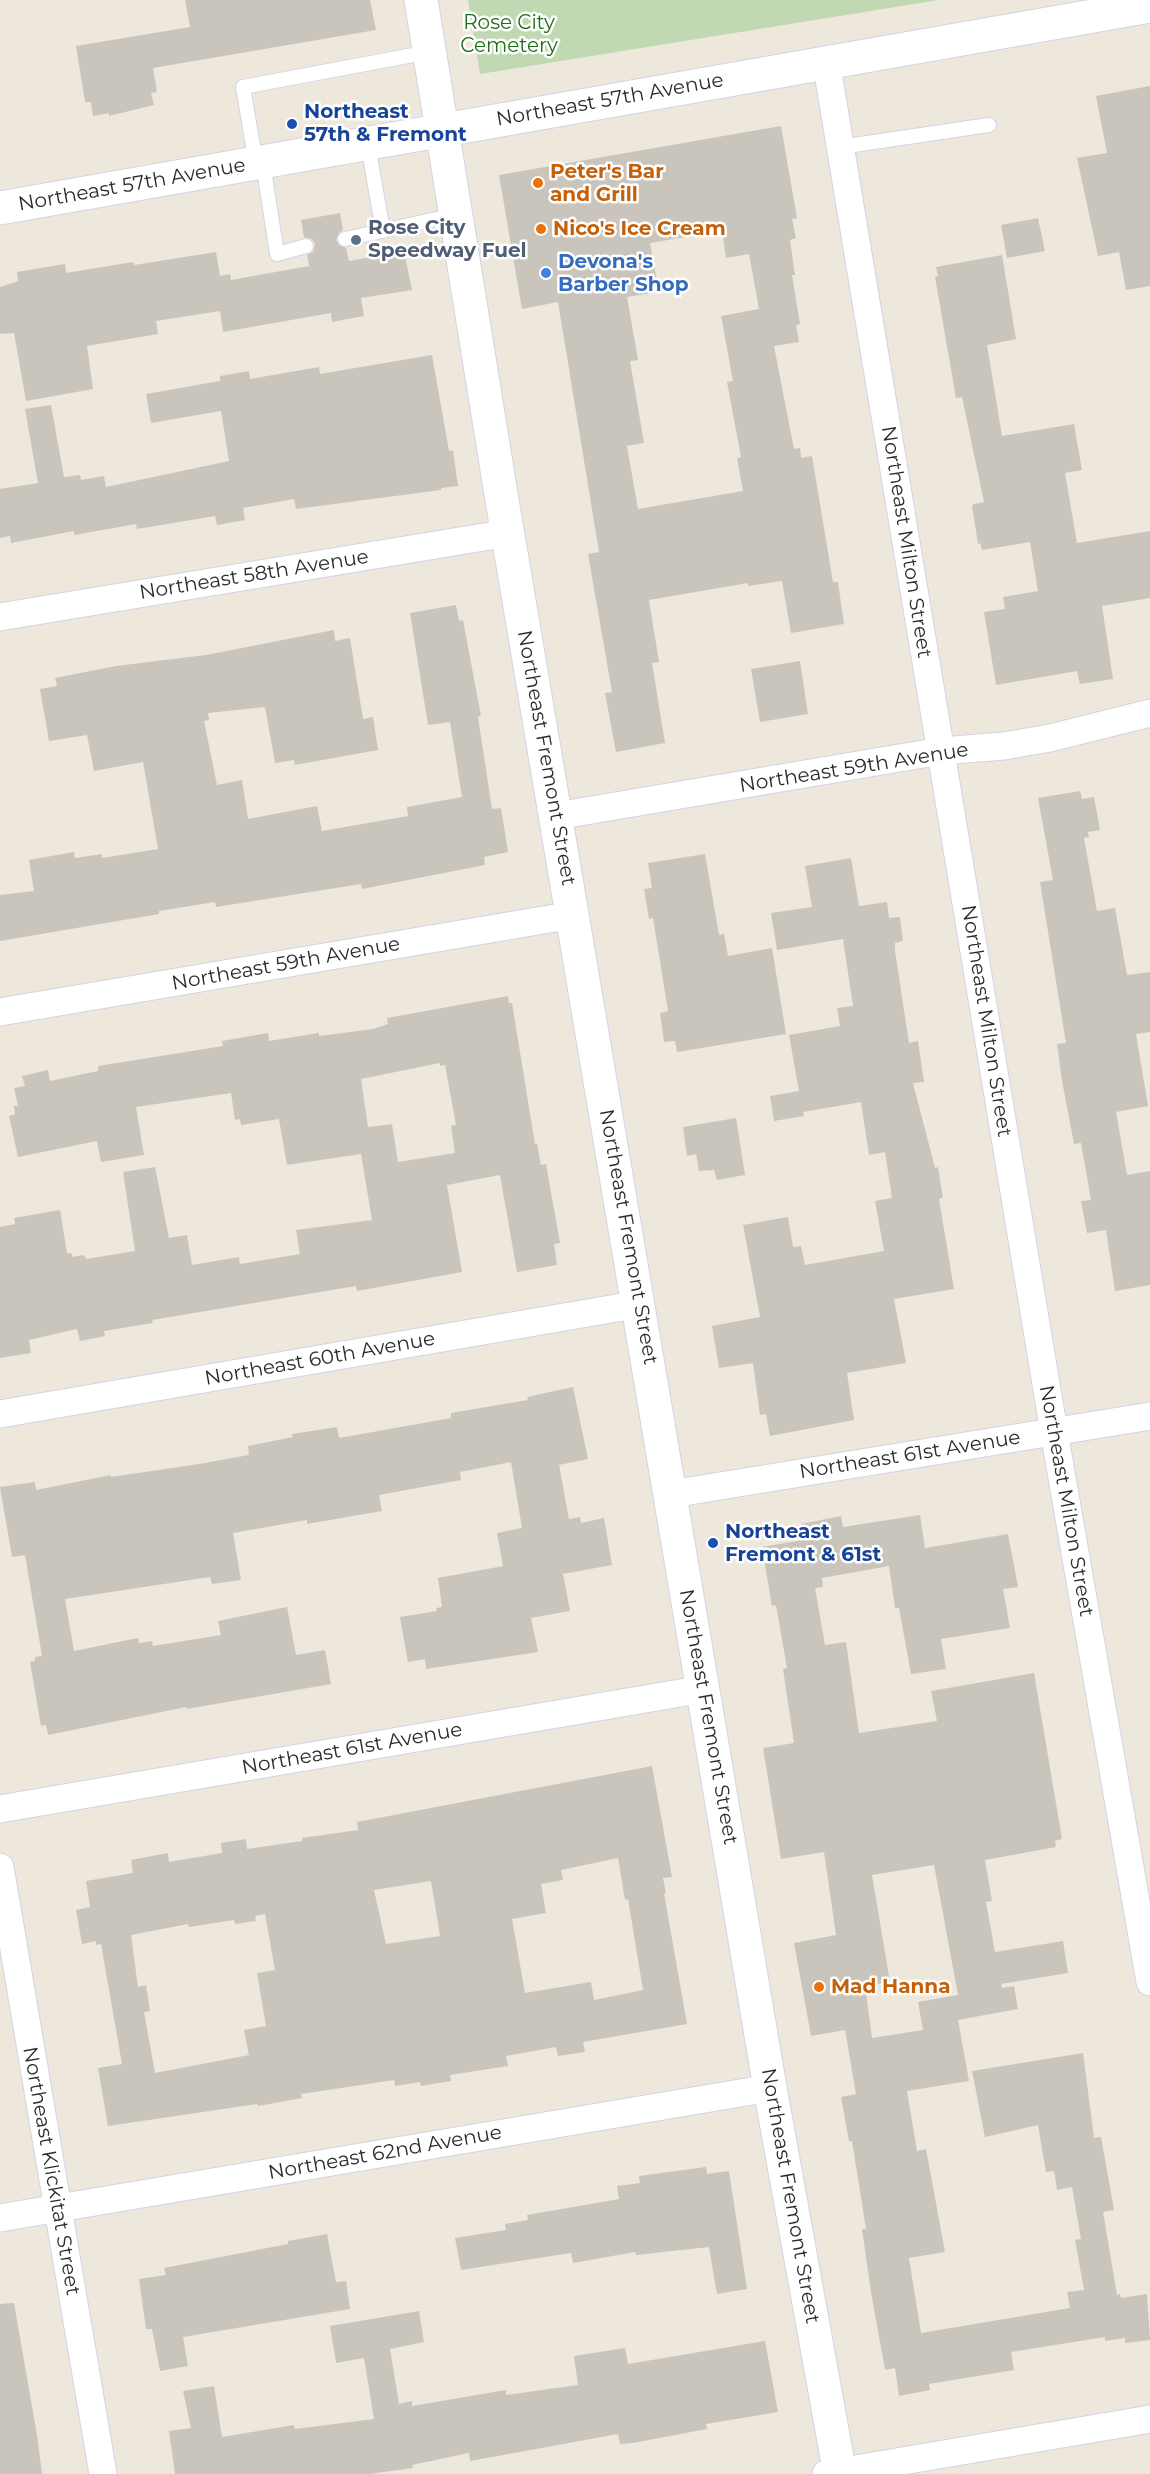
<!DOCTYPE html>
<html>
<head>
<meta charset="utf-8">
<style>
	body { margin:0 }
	canvas { display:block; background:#eee8dc }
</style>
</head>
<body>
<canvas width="1150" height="2474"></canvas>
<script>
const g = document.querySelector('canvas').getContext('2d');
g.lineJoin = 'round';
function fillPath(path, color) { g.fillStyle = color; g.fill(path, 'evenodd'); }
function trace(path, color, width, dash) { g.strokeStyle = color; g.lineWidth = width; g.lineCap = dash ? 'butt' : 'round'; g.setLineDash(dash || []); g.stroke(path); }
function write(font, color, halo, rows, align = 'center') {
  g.font = font + ' Montserrat,sans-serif'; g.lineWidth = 5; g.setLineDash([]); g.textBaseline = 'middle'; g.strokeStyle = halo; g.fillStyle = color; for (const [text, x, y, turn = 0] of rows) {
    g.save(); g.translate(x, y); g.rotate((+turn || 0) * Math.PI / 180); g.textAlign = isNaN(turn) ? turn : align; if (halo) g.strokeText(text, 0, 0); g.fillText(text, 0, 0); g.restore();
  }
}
fillPath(new Path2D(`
	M 468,0 L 939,0 L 480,74 Z`), '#c1d9b2');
fillPath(new Path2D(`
	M 185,0 L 370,0 L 376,30 L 153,68 L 157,92 L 151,93 L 154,105 L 109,116 L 109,113 L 93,116 L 91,102 L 85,102 L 76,46 L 190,27 Z
	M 1150,86 L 1150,286 L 1126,290 L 1119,252 L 1098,256 L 1077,158 L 1107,153 L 1096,96 Z
	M 781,126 L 797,218 L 792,219 L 796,238 L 790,240 L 795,275 L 792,275 L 800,324 L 796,325 L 799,342 L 774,346 L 794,449 L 800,448 L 801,458 L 812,456 L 833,582 L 838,582 L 844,624 L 791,633 L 782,581 L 748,586 L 748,583 L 649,600 L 659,662 L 652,663 L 665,743 L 616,752 L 605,693 L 612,692 L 588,554 L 599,552 L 558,302 L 522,309 L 499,175 ZM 722,231 L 726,258 L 749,254 L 759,309 L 721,316 L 733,381 L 727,382 L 741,457 L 737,458 L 743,491 L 638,509 L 627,446 L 644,443 L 630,361 L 638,360 L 627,297 L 659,292 L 650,243 Z
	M 340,213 L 343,230 L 339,233 L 336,240 L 339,245 L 346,248 L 349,261 L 404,251 L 412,290 L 361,298 L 364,316 L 332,322 L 331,313 L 223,332 L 220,311 L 156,321 L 158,334 L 87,346 L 93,389 L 26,401 L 14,333 L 0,334 L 0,287 L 18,281 L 17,272 L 65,264 L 66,273 L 133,262 L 134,265 L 216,252 L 220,276 L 230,274 L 231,280 L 309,266 L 307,255 L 313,252 L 315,244 L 312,239 L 304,237 L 301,220 Z
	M 1038,218 L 1045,251 L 1007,258 L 1001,225 Z
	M 1002,255 L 1016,339 L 987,345 L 1002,436 L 1074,424 L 1082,470 L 1065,473 L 1077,543 L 1150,531 L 1150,598 L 1102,606 L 1113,679 L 1080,684 L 1077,671 L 996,685 L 984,612 L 1005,609 L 1003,597 L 1038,591 L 1030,542 L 982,550 L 980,543 L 978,544 L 972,506 L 974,504 L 984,502 L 962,397 L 956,398 L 935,277 L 938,276 L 936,267 Z
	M 432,355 L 449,451 L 453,451 L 458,486 L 441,488 L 441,490 L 296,509 L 294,499 L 243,508 L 245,520 L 217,525 L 215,516 L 137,529 L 136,524 L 74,535 L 74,531 L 11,543 L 10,536 L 0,538 L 0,489 L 38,483 L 25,409 L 51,405 L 64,477 L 80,475 L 81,480 L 104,476 L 106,487 L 229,461 L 221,411 L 151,423 L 146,394 L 220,381 L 220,376 L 249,371 L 250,379 L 319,367 L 320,374 Z
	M 456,605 L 459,621 L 463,620 L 481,716 L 478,717 L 492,809 L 501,808 L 508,852 L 484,857 L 485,865 L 362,889 L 361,884 L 216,907 L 215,902 L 159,911 L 159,914 L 0,941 L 0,895 L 34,891 L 29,860 L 74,852 L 75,858 L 102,854 L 102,858 L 158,849 L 143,762 L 94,771 L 87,735 L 49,741 L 40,689 L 57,686 L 55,678 L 116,666 L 206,655 L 334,630 L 335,641 L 350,638 L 363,719 L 373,717 L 378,750 L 295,765 L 294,760 L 275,763 L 265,707 L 208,713 L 209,720 L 204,721 L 217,785 L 242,780 L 248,819 L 317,806 L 322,831 L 408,816 L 407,807 L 462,797 L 450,722 L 428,725 L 410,613 Z
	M 800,661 L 808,714 L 760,722 L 751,669 Z
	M 1080,791 L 1082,799 L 1094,797 L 1100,830 L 1088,832 L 1089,837 L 1084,838 L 1097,911 L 1115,908 L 1127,975 L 1150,972 L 1150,1032 L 1136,1034 L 1148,1106 L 1116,1112 L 1127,1175 L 1150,1171 L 1150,1285 L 1115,1291 L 1106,1230 L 1087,1233 L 1081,1201 L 1091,1200 L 1081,1143 L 1074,1144 L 1062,1081 L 1057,1044 L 1066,1043 L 1040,882 L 1053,880 L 1038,798 Z
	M 705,854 L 719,935 L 724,934 L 728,956 L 772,948 L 786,1034 L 677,1052 L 675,1041 L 664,1042 L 660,1013 L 668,1011 L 653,918 L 649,919 L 644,889 L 652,888 L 648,863 Z
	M 851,858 L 859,906 L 887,902 L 889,918 L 900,917 L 903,941 L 895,943 L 895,951 L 909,1043 L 918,1041 L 924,1082 L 913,1083 L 935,1168 L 938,1167 L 943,1198 L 939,1199 L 954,1289 L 894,1299 L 906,1363 L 847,1373 L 854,1420 L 770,1436 L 766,1414 L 760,1415 L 753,1363 L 719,1368 L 712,1326 L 760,1317 L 743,1225 L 788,1217 L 793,1247 L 801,1246 L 805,1265 L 884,1251 L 875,1201 L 892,1198 L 885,1152 L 869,1155 L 861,1102 L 803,1112 L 804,1116 L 774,1121 L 770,1096 L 799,1091 L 789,1035 L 840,1026 L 837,1008 L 853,1006 L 843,939 L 777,950 L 771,913 L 812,907 L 805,866 Z
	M 508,996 L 509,1003 L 512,1003 L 535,1144 L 537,1144 L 541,1165 L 546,1164 L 560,1243 L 554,1244 L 557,1265 L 517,1272 L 500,1175 L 447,1185 L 462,1272 L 357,1291 L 356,1286 L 152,1320 L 153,1323 L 104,1331 L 105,1336 L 80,1341 L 77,1329 L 29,1340 L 31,1353 L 0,1358 L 0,1227 L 15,1224 L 14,1218 L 60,1210 L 67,1253 L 71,1253 L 73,1257 L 84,1255 L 86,1259 L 135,1251 L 123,1172 L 155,1167 L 169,1238 L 187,1235 L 192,1265 L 239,1257 L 240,1264 L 300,1254 L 296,1230 L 372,1220 L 361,1154 L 287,1165 L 279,1119 L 241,1125 L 240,1119 L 235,1120 L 231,1093 L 136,1107 L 144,1155 L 101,1162 L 97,1141 L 18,1157 L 9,1116 L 15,1114 L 14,1106 L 18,1106 L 14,1088 L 25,1086 L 22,1076 L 48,1070 L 50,1081 L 98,1071 L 98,1066 L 223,1046 L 222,1041 L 268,1033 L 269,1041 L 319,1033 L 319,1036 L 373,1029 L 388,1024 L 387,1018 ZM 440,1063 L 440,1066 L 445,1065 L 456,1125 L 451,1126 L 455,1153 L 398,1162 L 392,1124 L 368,1127 L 361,1079 Z
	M 736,1118 L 745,1175 L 717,1180 L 714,1170 L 699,1171 L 696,1154 L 687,1156 L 683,1127 Z
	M 573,1387 L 588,1459 L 559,1465 L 569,1519 L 580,1517 L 581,1523 L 604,1518 L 612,1565 L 563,1574 L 570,1611 L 531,1618 L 538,1652 L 426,1669 L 425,1659 L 408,1662 L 400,1617 L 437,1611 L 436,1608 L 442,1607 L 438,1578 L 503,1566 L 497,1533 L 522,1528 L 511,1462 L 460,1472 L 461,1480 L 379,1495 L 382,1511 L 307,1524 L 307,1520 L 233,1533 L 241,1580 L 212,1584 L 210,1577 L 65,1599 L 74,1651 L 138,1638 L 139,1643 L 152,1641 L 153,1646 L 221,1635 L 218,1621 L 287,1607 L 296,1655 L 325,1650 L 331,1684 L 187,1709 L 186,1707 L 48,1735 L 46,1725 L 41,1726 L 30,1662 L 35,1661 L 35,1657 L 42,1656 L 25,1555 L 12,1557 L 0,1487 L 35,1482 L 36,1490 L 111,1475 L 111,1477 L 199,1464 L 249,1455 L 248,1446 L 293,1437 L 292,1434 L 337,1427 L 339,1438 L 451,1418 L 451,1413 L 528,1400 L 527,1397 Z
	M 920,1515 L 925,1548 L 1008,1534 L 1018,1587 L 1003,1589 L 1010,1628 L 941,1639 L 946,1669 L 911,1674 L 899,1608 L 895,1608 L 889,1566 L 822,1578 L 823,1587 L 815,1588 L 825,1645 L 846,1642 L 859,1733 L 937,1721 L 931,1691 L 1034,1673 L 1062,1839 L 1055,1841 L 1056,1847 L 985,1860 L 992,1901 L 986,1902 L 995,1952 L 1063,1941 L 1068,1973 L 1001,1984 L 1002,1988 L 1014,1986 L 1018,2009 L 958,2020 L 969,2081 L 907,2091 L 917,2151 L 926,2149 L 945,2252 L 909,2258 L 921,2333 L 1070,2308 L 1067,2292 L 1084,2290 L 1075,2240 L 1081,2239 L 1072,2187 L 1057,2190 L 1054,2171 L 1046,2172 L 1038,2125 L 985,2137 L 972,2071 L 1083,2053 L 1094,2138 L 1101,2137 L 1114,2210 L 1103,2212 L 1117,2295 L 1120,2294 L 1121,2298 L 1147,2294 L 1150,2340 L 1125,2343 L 1125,2338 L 1105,2341 L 1105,2337 L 1011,2352 L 1014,2370 L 929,2384 L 930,2390 L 899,2396 L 895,2368 L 885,2370 L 871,2292 L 862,2229 L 866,2229 L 852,2141 L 849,2141 L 841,2097 L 856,2094 L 845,2030 L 811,2036 L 794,1943 L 836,1935 L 824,1852 L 781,1859 L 763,1748 L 794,1743 L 783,1669 L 787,1668 L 776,1605 L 772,1606 L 762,1547 L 803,1540 L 801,1524 L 841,1516 L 843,1527 ZM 934,1865 L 958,1995 L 918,2002 L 923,2030 L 872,2038 L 865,1986 L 890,1982 L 872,1875 Z
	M 652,1766 L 672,1877 L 663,1878 L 666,1893 L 664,1893 L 687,2024 L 583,2042 L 585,2052 L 558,2056 L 556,2047 L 506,2056 L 508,2066 L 450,2075 L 451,2081 L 421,2086 L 420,2082 L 395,2086 L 394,2080 L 301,2094 L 302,2098 L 258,2106 L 257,2104 L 108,2126 L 98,2068 L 122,2064 L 101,1944 L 96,1945 L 96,1941 L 82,1944 L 76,1910 L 90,1907 L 86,1881 L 133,1873 L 131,1860 L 168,1853 L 169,1862 L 222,1853 L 221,1843 L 246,1839 L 247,1849 L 302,1841 L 302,1838 L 358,1830 L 357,1822 ZM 618,1858 L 625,1900 L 628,1899 L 643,1990 L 594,2000 L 591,1982 L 525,1993 L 512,1919 L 546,1913 L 541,1884 L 563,1880 L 561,1870 ZM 431,1881 L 440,1936 L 386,1944 L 374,1890 ZM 265,1914 L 275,1970 L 257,1973 L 266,2026 L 244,2030 L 249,2055 L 155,2073 L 144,2012 L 150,2011 L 146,1985 L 138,1987 L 131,1935 L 188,1924 L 189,1927 L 234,1920 L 235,1924 L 256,1921 L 255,1916 Z
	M 706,2167 L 707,2174 L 729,2171 L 747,2289 L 717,2294 L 709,2247 L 636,2255 L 635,2252 L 573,2263 L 571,2253 L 461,2270 L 455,2238 L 506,2230 L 505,2224 L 528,2220 L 527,2215 L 619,2199 L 617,2186 L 640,2183 L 639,2176 Z
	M 327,2234 L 336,2282 L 346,2281 L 350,2309 L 183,2337 L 188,2366 L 160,2371 L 152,2329 L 146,2329 L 139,2279 L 166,2275 L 164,2268 L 288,2244 L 288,2241 Z
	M 14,2303 L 37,2435 L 42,2474 L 0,2474 L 0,2304 Z
	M 419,2311 L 424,2342 L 390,2349 L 399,2404 L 412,2401 L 412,2406 L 506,2390 L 506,2395 L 578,2385 L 574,2356 L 625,2348 L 628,2364 L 765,2341 L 778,2412 L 706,2424 L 707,2429 L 633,2443 L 620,2444 L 618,2434 L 470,2461 L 469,2453 L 412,2465 L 413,2468 L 370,2474 L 175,2474 L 169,2431 L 191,2428 L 183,2391 L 214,2386 L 222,2437 L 294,2425 L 295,2429 L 374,2419 L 364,2358 L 336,2363 L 330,2326 Z`), '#c9c5bc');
const service = new Path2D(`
	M 368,145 L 383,231
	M 840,147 L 989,125
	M 263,163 L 277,254 L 306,246
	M 256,164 L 243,87 L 429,52
	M 345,239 L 455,215`);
const minor = new Path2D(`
	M 826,61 L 1054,1432 L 1150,1982
	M 0,617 L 508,533
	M 556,816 L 941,751 L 1004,746 L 1050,738 L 1150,713
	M 0,1012 L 573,915
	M 0,1414 L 640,1304
	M 671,1494 L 1150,1416
	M 0,1809 L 704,1689
	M 0,1867 L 103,2474
	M 0,2218 L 770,2088
	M 826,2474 L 1150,2419`);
const secondary = new Path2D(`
	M 421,0 L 501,494 L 770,2088 L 840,2474
	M 0,208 C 384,143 766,71 1150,6`);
trace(service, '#d2d3e5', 16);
trace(minor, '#d2d3e5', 29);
trace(secondary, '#d2d3e5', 35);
trace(service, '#fff', 14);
trace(minor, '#fff', 27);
trace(secondary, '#fff', 33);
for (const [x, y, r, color] of [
	[292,124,6,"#1a4fb4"],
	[538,183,6,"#e8710a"],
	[541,229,6,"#e8710a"],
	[356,240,6,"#5c6f8a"],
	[546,273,6,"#3f7fe0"],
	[713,1543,6,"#1a4fb4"],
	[819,1987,6,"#e8710a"]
]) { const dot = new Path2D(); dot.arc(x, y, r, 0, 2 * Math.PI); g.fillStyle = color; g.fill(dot); trace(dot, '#fff', 2); }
write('20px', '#1f6e16', '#fff', [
	["Rose City",509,23],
	["Cemetery",509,46]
]);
write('20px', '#2b2b2b', '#fff', [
	["Northeast 57th Avenue",610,100,-10],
	["Northeast 57th Avenue",132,185,-10],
	["Northeast Milton Street",906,542,81],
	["Northeast 58th Avenue",254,575,-9],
	["Northeast Fremont Street",546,758,80],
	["Northeast 59th Avenue",854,768,-9],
	["Northeast 59th Avenue",286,964,-10],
	["Northeast Milton Street",986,1021,81],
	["Northeast Fremont Street",628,1237,80],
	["Northeast 60th Avenue",320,1359,-10],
	["Northeast 61st Avenue",910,1455,-9],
	["Northeast Milton Street",1066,1501,80],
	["Northeast Fremont Street",708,1717,80],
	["Northeast 61st Avenue",352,1749,-10],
	["Northeast 62nd Avenue",385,2153,-10],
	["Northeast Klickitat Street",51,2171,80],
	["Northeast Fremont Street",790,2196,80]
]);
write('bold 20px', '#164399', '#fff', [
	["Northeast",304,112],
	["57th & Fremont",304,135],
	["Northeast",725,1532],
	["Fremont & 61st",725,1555]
], 'left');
write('bold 20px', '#c56008', '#fff', [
	["Peter's Bar",550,172],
	["and Grill",550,195],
	["Nico's Ice Cream",553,229],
	["Mad Hanna",831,1987]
], 'left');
write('bold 20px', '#4e5e75', '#fff', [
	["Rose City",368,228],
	["Speedway Fuel",368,251]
], 'left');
write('bold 20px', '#366cbe', '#fff', [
	["Devona's",558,262],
	["Barber Shop",558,285]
], 'left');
</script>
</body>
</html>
